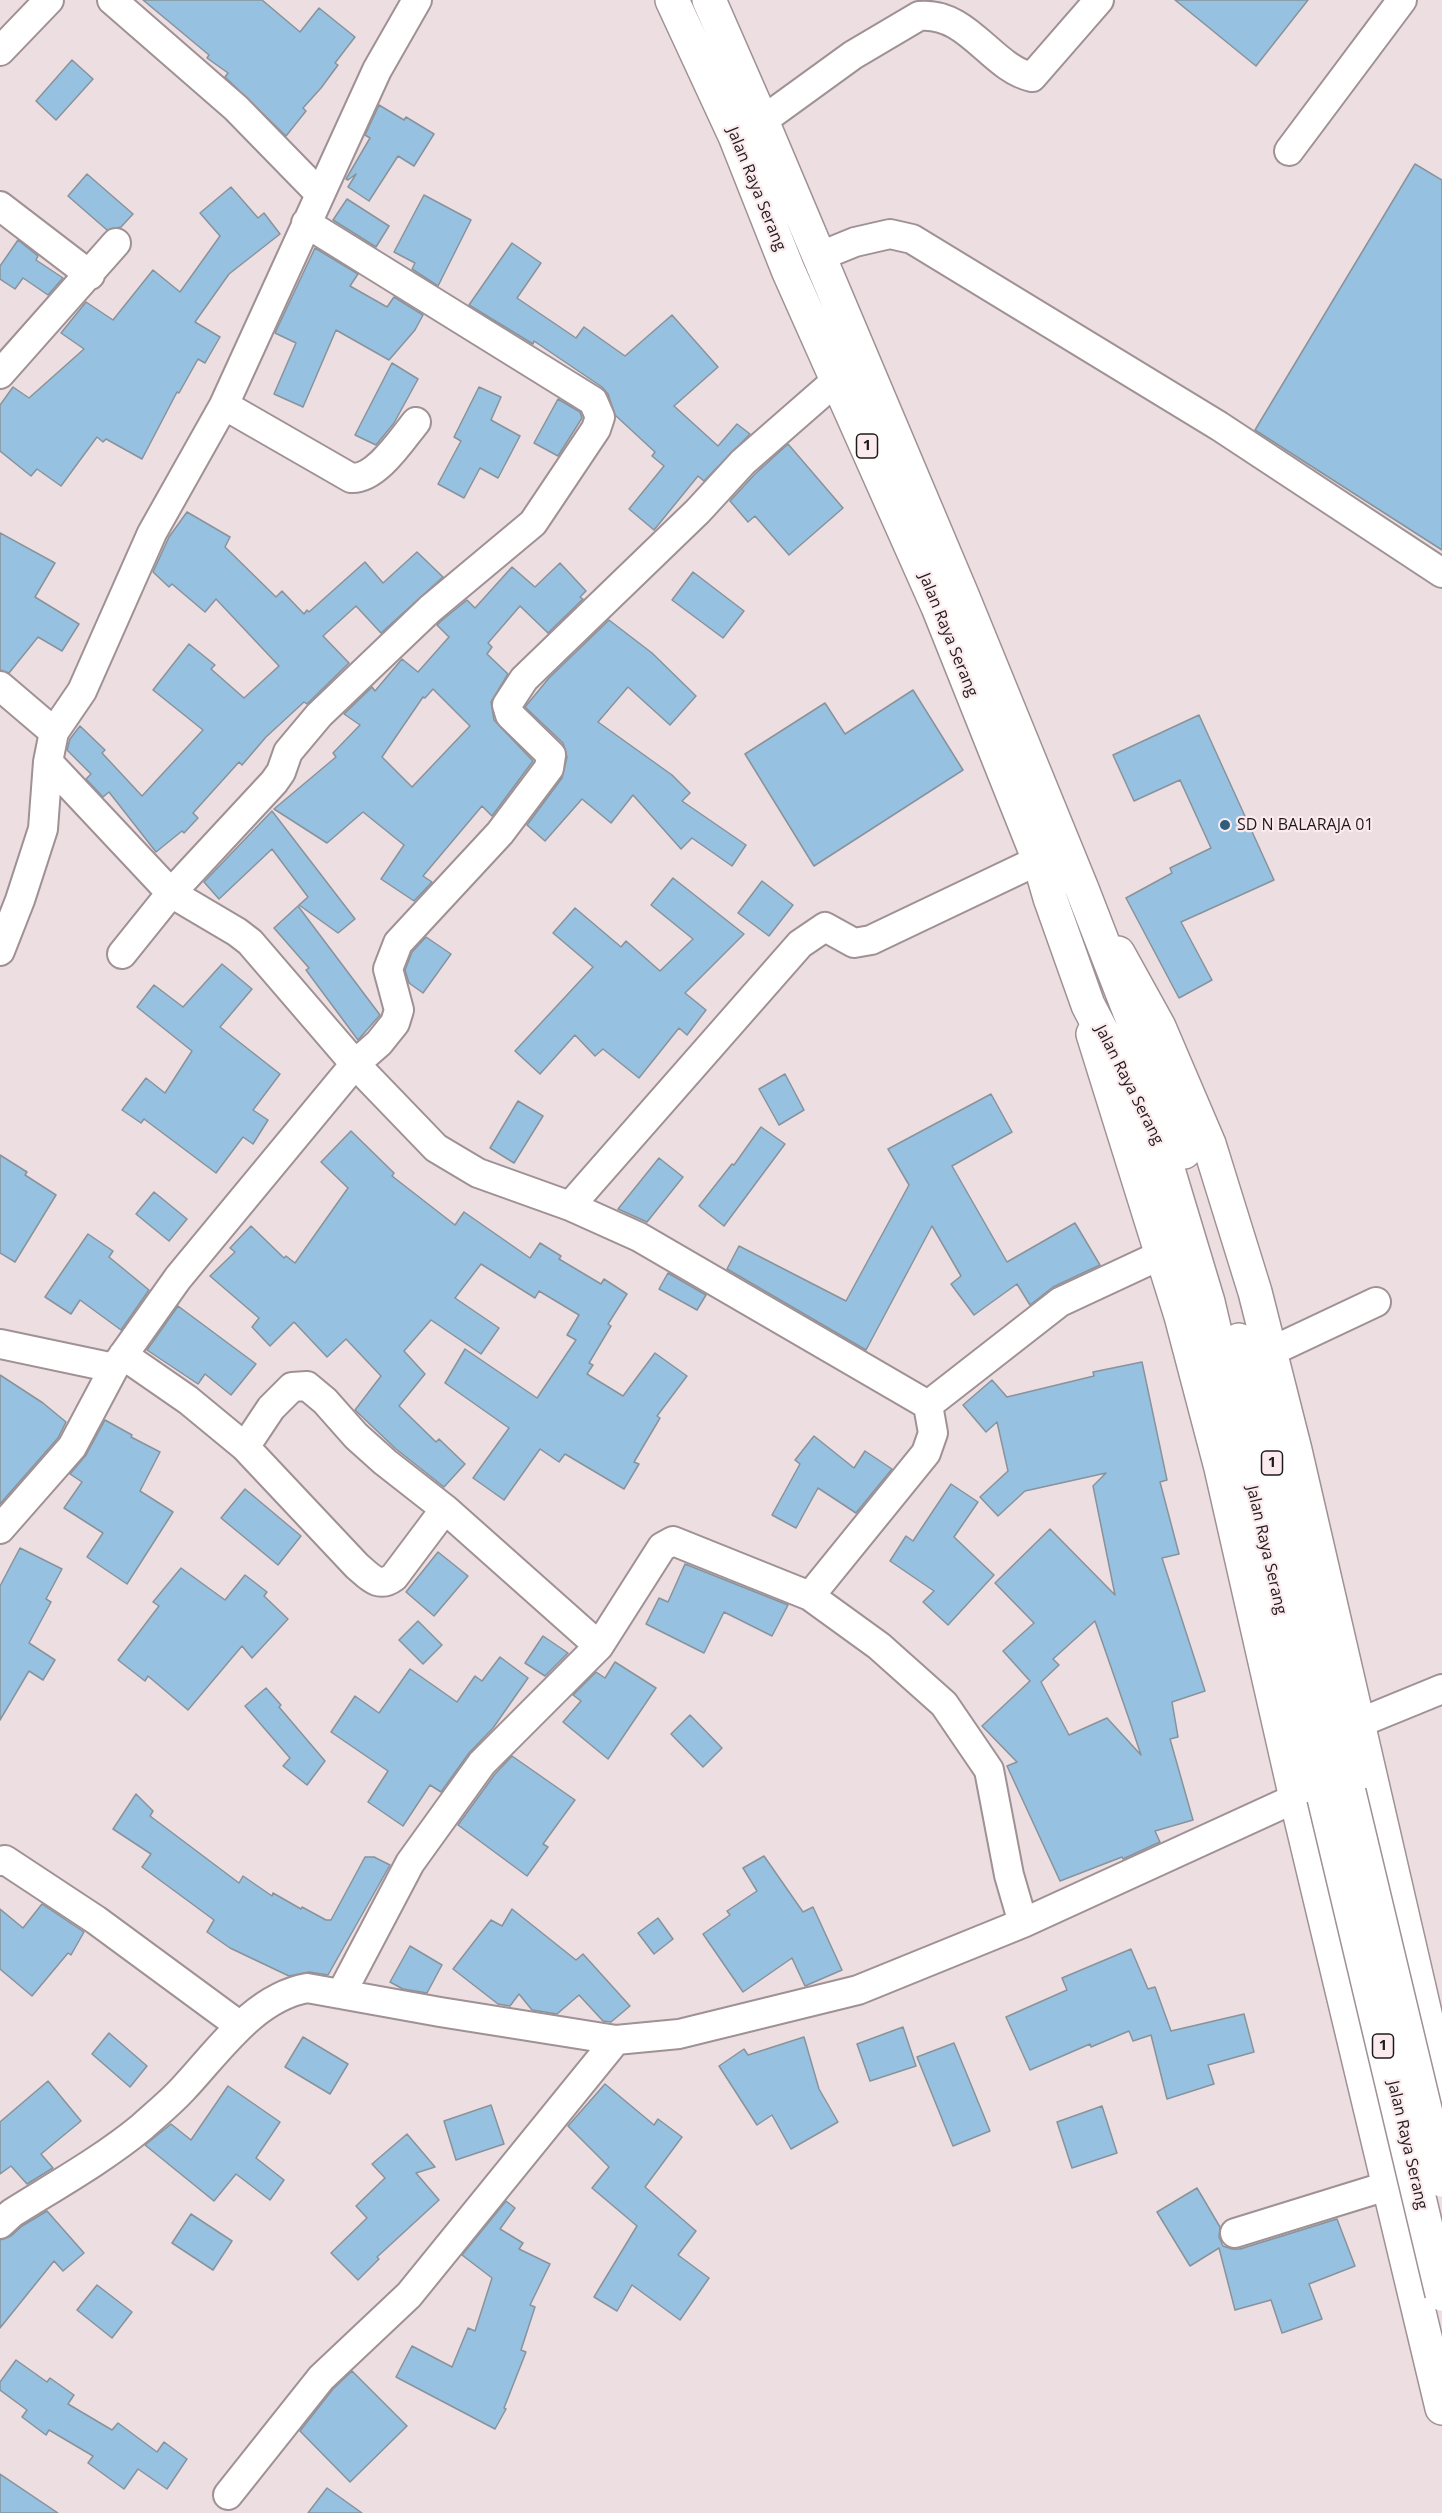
<!DOCTYPE html>
<html>
<head>
<meta charset="utf-8">
<style>
	body { margin:0 }
	canvas { display:block; background:#eddee2 }
</style>
</head>
<body>
<canvas width="1442" height="2513"></canvas>
<script>
const g = document.querySelector('canvas').getContext('2d');
g.lineJoin = 'round';
function fillPath(path, color) { g.fillStyle = color; g.fill(path, 'evenodd'); }
function trace(path, color, width, dash) { g.strokeStyle = color; g.lineWidth = width; g.lineCap = dash ? 'butt' : 'round'; g.setLineDash(dash || []); g.stroke(path); }
function write(font, color, halo, rows, align = 'center') {
  g.font = font + ' "Open Sans",sans-serif'; g.lineWidth = 4.5; g.setLineDash([]); g.textBaseline = 'middle'; g.strokeStyle = halo; g.fillStyle = color; for (const [text, x, y, turn = 0] of rows) {
    g.save(); g.translate(x, y); g.rotate((+turn || 0) * Math.PI / 180); g.textAlign = isNaN(turn) ? turn : align; if (halo) g.strokeText(text, 0, 0); g.fillText(text, 0, 0); g.restore();
  }
}
const building = new Path2D(`
	M 143,0 L 262,0 L 300,32 L 319,8 L 355,37 L 335,63 L 338,65 L 321,88 L 303,108 L 306,111 L 286,136 L 225,77 L 228,73 L 207,58 L 209,55 Z
	M 1175,0 L 1308,0 L 1256,66 Z
	M 72,60 L 93,79 L 56,120 L 36,101 Z
	M 379,105 L 404,120 L 406,117 L 434,134 L 414,166 L 398,156 L 369,201 L 348,187 L 356,174 L 348,180 L 346,179 L 370,138 L 365,135 Z
	M 1415,164 L 1442,180 L 1442,550 L 1255,430 Z
	M 87,174 L 133,214 L 121,227 L 107,230 L 68,196 Z
	M 231,187 L 258,218 L 264,213 L 280,234 L 229,274 L 195,322 L 220,337 L 205,363 L 198,359 L 179,393 L 177,392 L 142,459 L 106,439 L 103,442 L 97,437 L 61,486 L 37,469 L 31,476 L 0,451 L 0,405 L 13,387 L 29,398 L 84,349 L 61,333 L 86,302 L 113,320 L 153,270 L 180,292 L 220,236 L 200,213 Z
	M 424,195 L 471,220 L 438,286 L 412,269 L 415,263 L 394,252 Z
	M 347,199 L 389,226 L 376,247 L 333,220 Z
	M 18,240 L 38,256 L 36,260 L 63,278 L 48,295 L 23,278 L 15,289 L 0,279 L 0,266 Z
	M 512,243 L 541,263 L 517,298 L 576,338 L 584,327 L 625,356 L 672,315 L 718,367 L 674,406 L 718,446 L 737,424 L 750,434 L 704,481 L 698,476 L 654,530 L 629,509 L 664,466 L 652,456 L 655,452 L 615,415 L 608,394 L 602,387 L 534,341 L 533,344 L 469,305 Z
	M 315,248 L 358,274 L 350,286 L 387,307 L 394,297 L 423,315 L 415,330 L 389,360 L 336,330 L 303,407 L 274,394 L 296,343 L 275,333 Z
	M 392,363 L 418,379 L 394,423 L 376,445 L 355,435 Z
	M 479,387 L 501,397 L 491,420 L 520,436 L 498,478 L 480,468 L 464,498 L 438,484 L 461,441 L 454,437 Z
	M 558,399 L 580,412 L 582,418 L 558,456 L 534,443 Z
	M 788,444 L 843,508 L 789,555 L 755,516 L 748,522 L 730,501 L 755,474 Z
	M 187,512 L 230,537 L 225,547 L 276,597 L 282,591 L 304,614 L 307,610 L 309,612 L 365,562 L 383,583 L 417,552 L 443,577 L 381,633 L 356,606 L 323,636 L 349,663 L 307,704 L 304,702 L 266,737 L 242,765 L 239,762 L 193,813 L 198,818 L 184,833 L 182,831 L 156,852 L 109,792 L 103,797 L 86,779 L 91,774 L 67,750 L 70,739 L 80,726 L 105,750 L 102,753 L 142,796 L 203,730 L 153,690 L 189,644 L 215,665 L 211,669 L 244,698 L 279,666 L 216,599 L 205,612 L 172,584 L 169,587 L 153,572 L 169,537 Z
	M 0,533 L 55,563 L 35,597 L 79,624 L 62,651 L 38,637 L 9,673 L 0,670 Z
	M 560,563 L 586,591 L 580,597 L 583,599 L 548,633 L 520,606 L 488,643 L 492,647 L 487,654 L 508,674 L 491,702 L 494,720 L 533,761 L 492,816 L 482,806 L 423,876 L 432,882 L 414,901 L 381,879 L 404,845 L 363,812 L 327,843 L 274,809 L 336,757 L 333,753 L 360,725 L 344,714 L 372,687 L 375,691 L 402,659 L 418,672 L 449,637 L 437,625 L 441,621 L 467,600 L 475,608 L 512,567 L 535,587 ZM 433,689 L 470,726 L 412,787 L 382,757 L 423,697 L 425,698 Z
	M 693,572 L 744,611 L 723,638 L 672,600 Z
	M 609,620 L 652,653 L 696,696 L 670,725 L 628,687 L 598,722 L 672,775 L 690,793 L 682,801 L 746,845 L 732,866 L 692,838 L 681,849 L 633,795 L 611,823 L 582,799 L 545,841 L 527,825 L 562,778 L 567,757 L 563,743 L 525,707 L 549,678 Z
	M 913,690 L 963,770 L 814,866 L 745,754 L 825,703 L 845,734 Z
	M 1199,715 L 1274,880 L 1181,922 L 1212,980 L 1179,998 L 1126,898 L 1172,873 L 1170,868 L 1211,848 L 1180,780 L 1134,801 L 1113,755 Z
	M 272,811 L 355,919 L 338,933 L 299,905 L 308,897 L 272,849 L 219,899 L 204,882 Z
	M 673,878 L 744,934 L 685,993 L 706,1010 L 687,1035 L 679,1028 L 639,1078 L 603,1049 L 595,1056 L 575,1035 L 540,1074 L 515,1051 L 593,967 L 553,933 L 575,908 L 621,947 L 626,941 L 660,971 L 693,939 L 651,905 Z
	M 762,881 L 793,905 L 769,936 L 738,913 Z
	M 298,906 L 380,1015 L 358,1040 L 306,970 L 309,968 L 274,928 Z
	M 426,937 L 451,954 L 423,993 L 409,983 L 405,970 L 412,952 Z
	M 222,964 L 252,989 L 220,1027 L 280,1074 L 253,1110 L 268,1120 L 253,1144 L 243,1137 L 216,1173 L 144,1119 L 141,1123 L 122,1110 L 146,1078 L 165,1093 L 192,1051 L 137,1007 L 154,985 L 183,1007 Z
	M 785,1074 L 804,1110 L 779,1125 L 759,1089 Z
	M 991,1094 L 1012,1132 L 952,1166 L 1007,1262 L 1075,1223 L 1100,1265 L 1053,1287 L 1030,1305 L 1017,1284 L 974,1315 L 951,1284 L 961,1276 L 932,1226 L 866,1350 L 727,1269 L 739,1246 L 846,1301 L 909,1185 L 888,1149 Z
	M 518,1101 L 543,1116 L 514,1163 L 490,1148 Z
	M 761,1127 L 785,1144 L 724,1226 L 699,1206 L 732,1164 L 734,1165 Z
	M 351,1131 L 394,1173 L 392,1176 L 455,1225 L 464,1212 L 530,1258 L 540,1243 L 561,1256 L 559,1259 L 601,1284 L 604,1279 L 627,1294 L 608,1324 L 611,1326 L 589,1363 L 593,1365 L 587,1374 L 623,1396 L 655,1353 L 687,1376 L 657,1416 L 660,1418 L 634,1462 L 639,1464 L 624,1489 L 565,1454 L 559,1462 L 540,1449 L 504,1500 L 473,1478 L 509,1428 L 445,1383 L 465,1349 L 537,1398 L 576,1340 L 567,1335 L 579,1315 L 539,1291 L 535,1298 L 481,1264 L 455,1298 L 499,1328 L 481,1354 L 431,1320 L 404,1351 L 425,1374 L 399,1406 L 436,1442 L 439,1439 L 465,1464 L 444,1487 L 396,1449 L 355,1410 L 381,1376 L 346,1339 L 327,1357 L 294,1322 L 270,1346 L 252,1327 L 259,1318 L 210,1276 L 235,1252 L 230,1248 L 251,1226 L 284,1258 L 286,1256 L 295,1263 L 348,1188 L 321,1162 Z
	M 0,1155 L 27,1172 L 25,1175 L 56,1195 L 15,1262 L 0,1253 Z
	M 659,1158 L 683,1177 L 647,1222 L 618,1209 Z
	M 154,1192 L 187,1219 L 169,1241 L 136,1214 Z
	M 88,1234 L 113,1251 L 109,1257 L 149,1290 L 121,1330 L 80,1300 L 71,1314 L 45,1297 Z
	M 668,1273 L 706,1295 L 697,1310 L 659,1289 Z
	M 178,1306 L 256,1364 L 231,1395 L 205,1374 L 198,1384 L 147,1350 Z
	M 1142,1362 L 1167,1480 L 1160,1482 L 1179,1554 L 1162,1558 L 1205,1691 L 1172,1702 L 1178,1737 L 1170,1739 L 1193,1820 L 1155,1831 L 1160,1842 L 1123,1859 L 1122,1857 L 1060,1881 L 1007,1766 L 1017,1762 L 982,1726 L 1030,1681 L 1003,1651 L 1034,1623 L 995,1583 L 1050,1529 L 1115,1595 L 1093,1486 L 1106,1473 L 1025,1491 L 998,1516 L 980,1497 L 1008,1471 L 997,1422 L 986,1432 L 963,1405 L 992,1380 L 1007,1397 L 1094,1376 L 1093,1372 ZM 1095,1621 L 1129,1719 L 1141,1755 L 1107,1718 L 1069,1735 L 1041,1682 L 1059,1665 L 1053,1659 Z
	M 0,1375 L 43,1403 L 66,1422 L 58,1438 L 0,1504 Z
	M 105,1420 L 132,1435 L 131,1437 L 160,1452 L 140,1491 L 173,1512 L 127,1584 L 87,1557 L 103,1533 L 64,1508 L 82,1482 L 70,1474 L 86,1455 Z
	M 814,1436 L 854,1468 L 865,1451 L 892,1469 L 856,1513 L 818,1488 L 796,1528 L 772,1515 L 800,1464 L 795,1460 Z
	M 951,1484 L 978,1502 L 954,1537 L 994,1575 L 948,1625 L 923,1602 L 934,1591 L 890,1561 L 906,1536 L 913,1541 Z
	M 245,1489 L 301,1536 L 278,1565 L 221,1518 Z
	M 20,1548 L 62,1569 L 46,1599 L 51,1602 L 29,1643 L 55,1660 L 43,1680 L 29,1671 L 0,1720 L 0,1586 Z
	M 438,1552 L 468,1576 L 434,1616 L 406,1592 Z
	M 685,1564 L 788,1605 L 772,1636 L 724,1612 L 704,1653 L 646,1624 L 659,1598 L 668,1602 Z
	M 181,1568 L 225,1600 L 245,1575 L 267,1592 L 264,1596 L 288,1619 L 252,1658 L 242,1646 L 188,1710 L 148,1676 L 145,1681 L 118,1660 L 159,1606 L 153,1602 Z
	M 418,1621 L 442,1645 L 423,1664 L 399,1640 Z
	M 543,1636 L 568,1653 L 545,1676 L 525,1663 Z
	M 500,1657 L 528,1678 L 493,1728 L 469,1753 L 441,1792 L 430,1785 L 403,1826 L 368,1802 L 388,1771 L 331,1732 L 355,1696 L 379,1713 L 410,1669 L 457,1702 L 475,1676 L 482,1681 Z
	M 615,1662 L 656,1688 L 608,1759 L 563,1722 L 581,1701 L 573,1695 L 596,1672 L 605,1678 Z
	M 266,1688 L 281,1705 L 279,1707 L 325,1761 L 307,1785 L 283,1766 L 290,1758 L 245,1706 Z
	M 690,1715 L 722,1748 L 703,1767 L 671,1734 Z
	M 512,1756 L 575,1800 L 543,1844 L 548,1847 L 527,1876 L 458,1825 L 495,1774 Z
	M 136,1794 L 153,1811 L 150,1816 L 239,1883 L 243,1876 L 272,1896 L 273,1893 L 301,1909 L 302,1907 L 326,1920 L 331,1920 L 365,1857 L 374,1857 L 390,1865 L 328,1975 L 309,1972 L 289,1976 L 230,1948 L 207,1932 L 214,1920 L 142,1867 L 151,1854 L 113,1829 Z
	M 764,1856 L 803,1912 L 813,1907 L 842,1970 L 805,1986 L 792,1958 L 743,1992 L 703,1934 L 730,1915 L 727,1911 L 757,1891 L 743,1868 Z
	M 42,1904 L 84,1932 L 71,1955 L 68,1953 L 32,1996 L 0,1969 L 0,1909 L 23,1928 Z
	M 512,1909 L 576,1960 L 583,1954 L 630,2006 L 611,2022 L 603,2021 L 579,1995 L 557,2014 L 532,2010 L 519,1994 L 510,2006 L 498,2004 L 453,1969 L 491,1920 L 502,1926 Z
	M 658,1918 L 673,1939 L 654,1954 L 638,1933 Z
	M 410,1946 L 442,1965 L 427,1993 L 403,1989 L 390,1982 Z
	M 1131,1949 L 1148,1989 L 1155,1987 L 1171,2031 L 1244,2014 L 1254,2052 L 1208,2065 L 1214,2084 L 1167,2099 L 1151,2035 L 1133,2041 L 1129,2031 L 1091,2047 L 1090,2044 L 1030,2070 L 1006,2017 L 1067,1990 L 1062,1978 Z
	M 903,2027 L 916,2066 L 870,2081 L 857,2044 Z
	M 109,2033 L 147,2066 L 130,2087 L 92,2054 Z
	M 303,2037 L 348,2064 L 330,2094 L 285,2067 Z
	M 804,2037 L 819,2089 L 838,2122 L 791,2149 L 772,2115 L 757,2125 L 719,2066 L 744,2049 L 748,2055 Z
	M 954,2043 L 990,2131 L 953,2146 L 917,2057 Z
	M 48,2081 L 81,2121 L 41,2154 L 53,2168 L 27,2184 L 11,2166 L 0,2174 L 0,2122 Z
	M 605,2084 L 654,2125 L 658,2119 L 682,2137 L 645,2187 L 696,2231 L 678,2255 L 709,2278 L 680,2320 L 632,2285 L 617,2311 L 594,2297 L 637,2226 L 592,2188 L 609,2167 L 568,2126 Z
	M 228,2086 L 280,2122 L 256,2158 L 284,2180 L 270,2200 L 236,2174 L 214,2201 L 145,2145 L 171,2124 L 191,2140 Z
	M 491,2105 L 504,2144 L 456,2160 L 444,2121 Z
	M 1102,2106 L 1117,2153 L 1072,2168 L 1057,2122 Z
	M 407,2134 L 435,2167 L 416,2173 L 439,2200 L 377,2257 L 379,2259 L 358,2280 L 331,2253 L 367,2218 L 356,2206 L 385,2178 L 372,2164 Z
	M 1197,2188 L 1220,2227 L 1219,2237 L 1223,2246 L 1232,2249 L 1240,2249 L 1337,2219 L 1355,2266 L 1309,2284 L 1322,2319 L 1282,2333 L 1271,2300 L 1235,2310 L 1219,2248 L 1190,2266 L 1157,2212 Z
	M 506,2201 L 515,2208 L 500,2229 L 523,2243 L 519,2249 L 550,2264 L 530,2305 L 535,2307 L 521,2350 L 526,2352 L 504,2408 L 506,2409 L 495,2429 L 396,2377 L 412,2346 L 452,2367 L 468,2328 L 475,2331 L 492,2278 L 462,2255 Z
	M 47,2211 L 84,2253 L 63,2271 L 54,2261 L 0,2328 L 0,2240 L 11,2236 L 22,2226 Z
	M 191,2214 L 232,2241 L 213,2270 L 172,2243 Z
	M 97,2285 L 132,2312 L 112,2338 L 77,2310 Z
	M 16,2360 L 47,2382 L 50,2378 L 74,2395 L 68,2404 L 112,2430 L 118,2423 L 157,2452 L 164,2442 L 187,2459 L 167,2489 L 138,2469 L 124,2489 L 88,2463 L 93,2456 L 49,2430 L 46,2435 L 22,2417 L 27,2410 L 0,2390 L 0,2382 Z
	M 352,2371 L 407,2426 L 350,2482 L 300,2431 L 333,2389 Z
	M 0,2474 L 58,2513 L 0,2513 Z
	M 327,2488 L 362,2513 L 308,2513 Z`);
fillPath(building, '#97c1e0');
trace(building, '#88939b', 1.5);
const minor = new Path2D(`
	M 112,0 L 236,108 L 319,193
	M 0,51 L 49,0
	M 762,121 L 853,55 L 919,16 C 968,11 991,68 1032,77 L 1099,0
	M 1289,151 L 1402,0
	M 0,206 L 90,275
	M 818,257 L 855,242 L 890,234 L 912,239 L 1219,426 L 1442,573
	M 0,374 L 116,243
	M 224,405 L 351,478 C 376,480 402,439 416,422
	M 0,686 L 54,732
	M 48,762 L 171,893 L 237,932 L 250,942 L 355,1064 L 436,1148 L 478,1173 L 570,1206 L 639,1237 L 928,1405 L 933,1433 L 926,1453 L 810,1596 L 879,1646 L 944,1704 L 989,1770 L 1009,1875 L 1023,1923
	M 0,951 L 20,900 L 43,829 L 48,762 L 54,732 L 82,691 L 152,533 L 224,405 L 377,70 L 417,0
	M 122,954 L 171,893 L 274,782 L 281,772 L 288,752 L 319,715 L 430,609 L 533,523 L 596,429 L 600,417 L 593,401 L 306,223
	M 570,1206 L 800,944 L 825,927 L 854,943 L 871,940 L 1039,860
	M 0,1344 L 114,1368
	M 1272,1351 L 1376,1302
	M 123,1355 L 188,1400 L 245,1447 L 357,1566 C 369,1576 378,1589 394,1577 L 445,1509
	M 928,1405 L 1060,1302 L 1163,1254
	M 245,1447 L 271,1408 L 292,1387 L 307,1386 L 325,1401 L 356,1436 L 385,1462 L 445,1509 L 599,1646
	M 0,1529 L 72,1447 L 114,1368 L 178,1278 L 355,1064 L 379,1043 L 395,1023 L 399,1010 L 388,969 L 398,943 L 500,833 L 549,768 L 551,755 L 510,715 L 507,705 L 524,679 L 698,511 L 743,462 L 838,379
	M 1359,1723 L 1442,1689
	M 0,1861 L 5,1860 L 96,1920 L 240,2026
	M 341,1994 L 410,1863 L 482,1763 L 599,1646 L 662,1547 L 673,1541 L 810,1596
	M 0,2224 L 12,2213 C 55,2186 102,2160 142,2127 C 155,2115 170,2103 182,2090 C 218,2052 253,1998 307,1988 L 440,2012 L 616,2040 L 679,2034 L 858,1990 L 1023,1923 L 1296,1798
	M 1235,2233 L 1390,2185
	M 228,2495 L 321,2378 L 409,2295 L 616,2040`);
const major = new Path2D(`
	M 1118,953 L 1159,1027 L 1209,1144 L 1255,1292 L 1295,1450 L 1442,2087
	M 1093,1034 L 1181,1316 L 1221,1468 L 1296,1798 L 1442,2408`);
const highway = new Path2D(`
	M 672,0 L 735,136 L 788,270 L 938,607 L 1039,860 L 1050,898 L 1088,1005 L 1160,1143 L 1208,1302 L 1324,1798
	M 709,0 L 762,121 L 962,595 L 1082,889 L 1184,1152
	M 1239,1340 L 1268,1446 L 1349,1792`);
trace(minor, '#9f9194', 32);
trace(major, '#9f9194', 36);
trace(highway, '#9f9194', 36);
trace(minor, '#fff', 28);
trace(major, '#fff', 33);
trace(highway, '#fff', 33);
const highwayBridge = new Path2D(`
	M 1349,1792 L 1442,2180
	M 1324,1798 L 1442,2294`);
trace(highwayBridge, '#9f9194', 36, []);
trace(highwayBridge, '#fff', 33);
for (const [x, y, r, color] of [
	[1225,825,6,"#2f5d7c"]
]) { const dot = new Path2D(); dot.arc(x, y, r, 0, 2 * Math.PI); g.fillStyle = color; g.fill(dot); trace(dot, '#fbebef', 2); }
for (const [x, y, w] of [
	[867,446,21],
	[1272,1463,21],
	[1383,2046,21]
]) { const box = new Path2D(); box.roundRect(x - w / 2, y - 12, w, 24, 4.5); g.fillStyle = '#fbebef'; g.fill(box); trace(box, '#201a1b', 1.5); }
write('bold 15px', '#201a1b', null, [
	["1",867,446],
	["1",1272,1463],
	["1",1383,2046]
]);
write('16px', '#201a1b', '#fbebef', [
	["Jalan Raya Serang",756,189,68],
	["Jalan Raya Serang",948,635,68],
	["Jalan Raya Serang",1129,1085,63],
	["Jalan Raya Serang",1266,1550,77],
	["Jalan Raya Serang",1407,2145,77]
]);
write('16px', '#201a1b', '#fbebef', [
	["SD N BALARAJA 01",1237,825]
], 'left');
</script>
</body>
</html>
